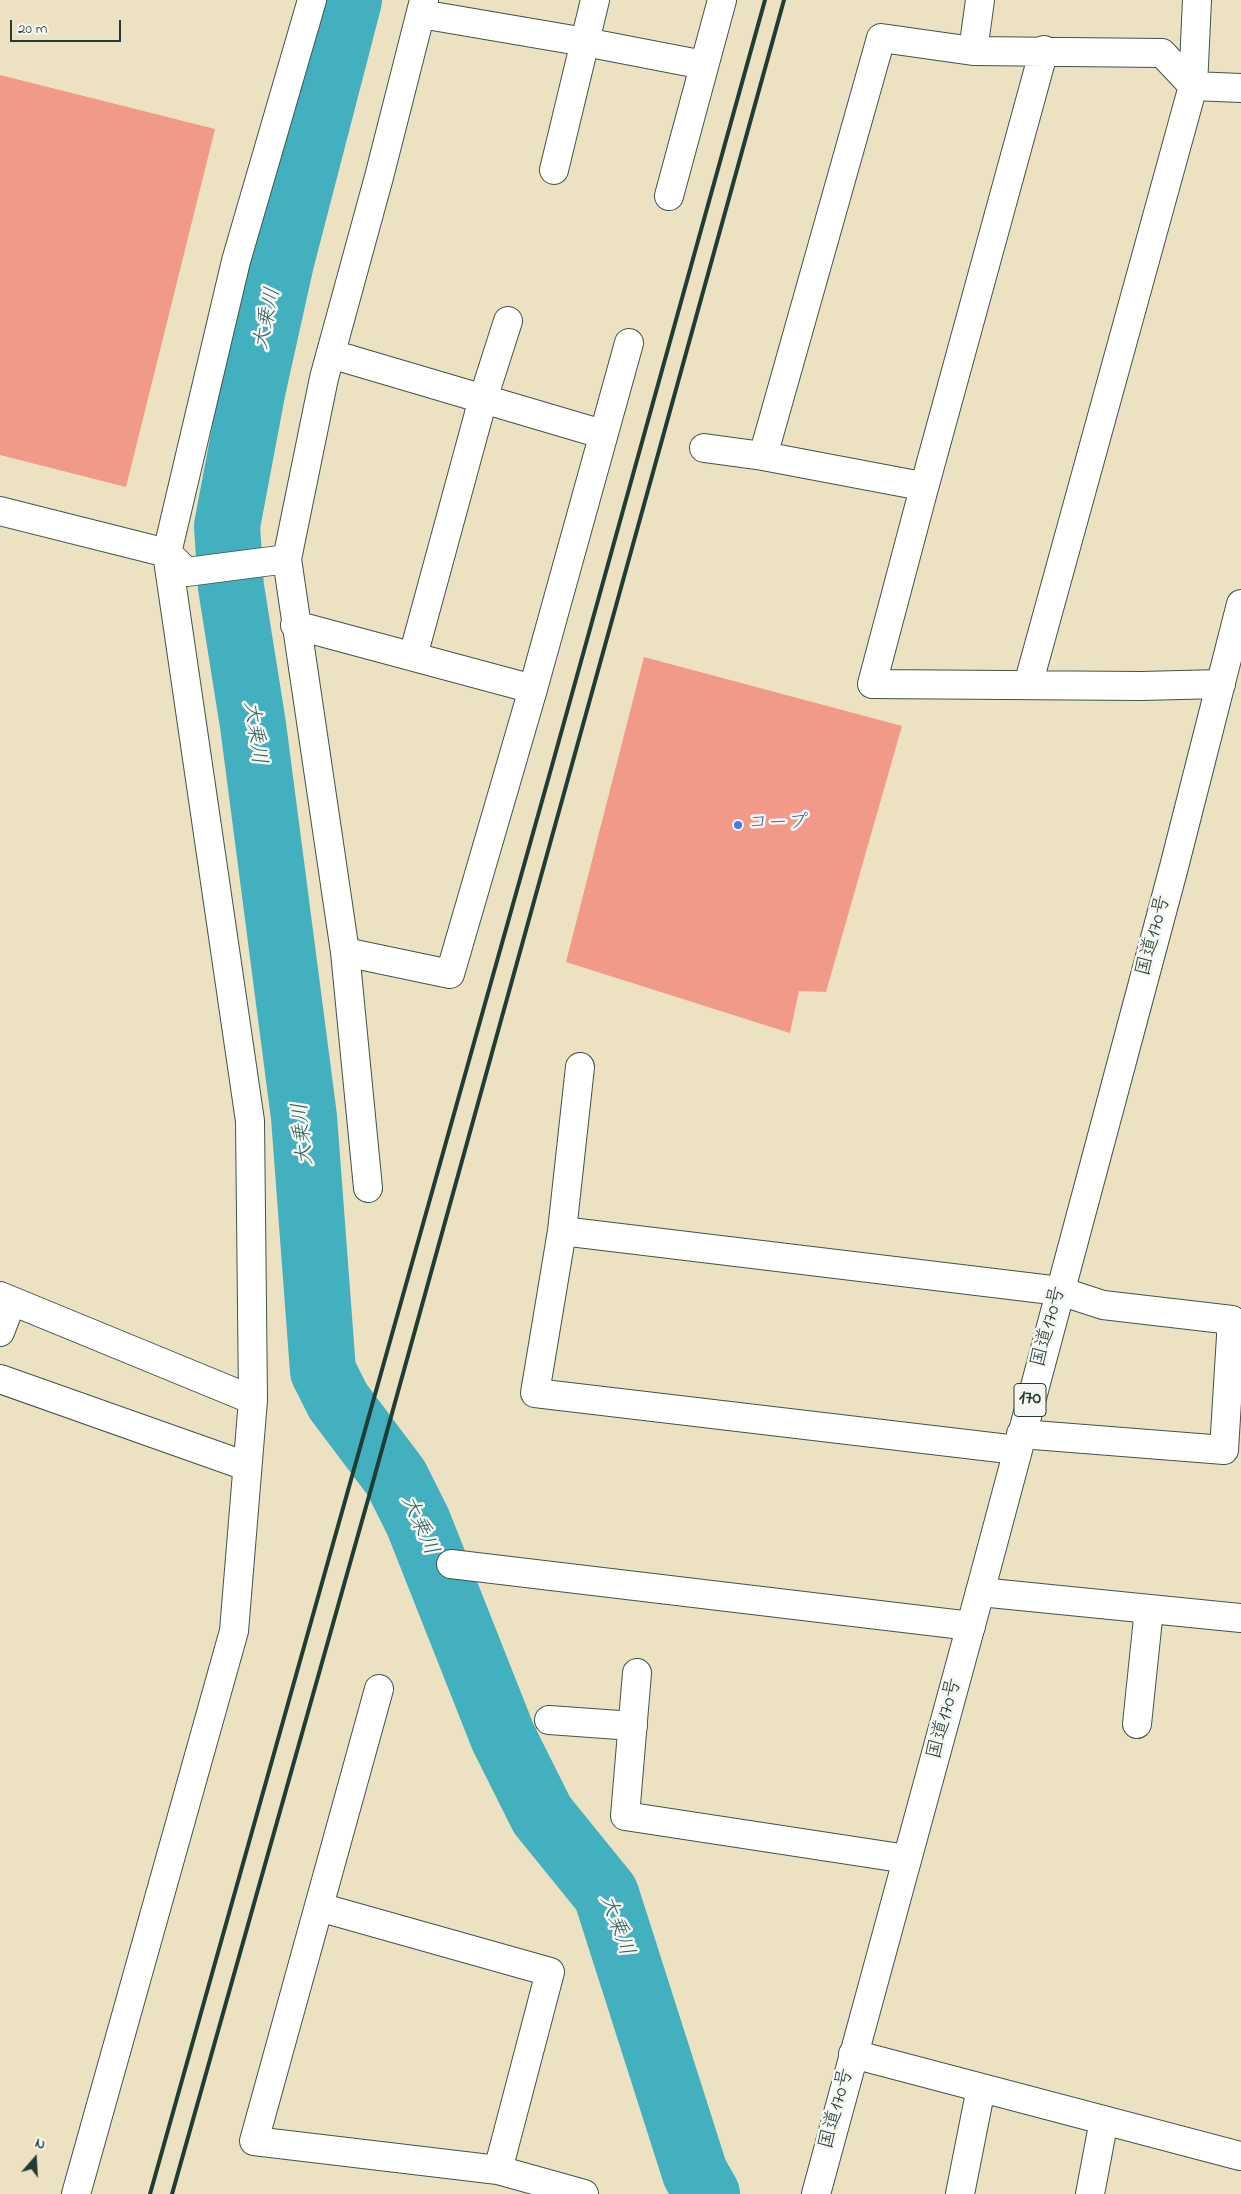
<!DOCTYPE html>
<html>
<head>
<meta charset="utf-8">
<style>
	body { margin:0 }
	#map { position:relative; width:1241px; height:2194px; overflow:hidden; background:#ece1c0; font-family:"Indie Flower",sans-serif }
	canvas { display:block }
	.north { position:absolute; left:10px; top:2134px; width:50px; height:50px; -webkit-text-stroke:4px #f6f6f2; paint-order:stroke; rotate:19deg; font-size:14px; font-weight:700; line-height:20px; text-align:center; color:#1f3d34 }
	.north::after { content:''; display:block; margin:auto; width:18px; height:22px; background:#1f3d34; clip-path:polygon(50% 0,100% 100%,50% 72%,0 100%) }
	.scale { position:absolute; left:10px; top:20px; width:111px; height:22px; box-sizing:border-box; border:2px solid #1f3d34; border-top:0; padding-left:6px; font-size:15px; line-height:18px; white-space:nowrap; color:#1f3d34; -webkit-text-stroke:4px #f6f6f2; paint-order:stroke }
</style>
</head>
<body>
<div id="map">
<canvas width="1241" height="2194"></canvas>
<div class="north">N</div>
<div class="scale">20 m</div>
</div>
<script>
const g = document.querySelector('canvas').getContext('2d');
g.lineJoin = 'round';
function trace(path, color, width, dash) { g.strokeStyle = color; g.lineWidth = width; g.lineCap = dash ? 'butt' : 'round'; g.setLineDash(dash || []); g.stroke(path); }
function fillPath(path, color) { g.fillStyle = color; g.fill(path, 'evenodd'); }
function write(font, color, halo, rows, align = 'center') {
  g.font = font + ' "Indie Flower","Klee One",sans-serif'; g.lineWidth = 5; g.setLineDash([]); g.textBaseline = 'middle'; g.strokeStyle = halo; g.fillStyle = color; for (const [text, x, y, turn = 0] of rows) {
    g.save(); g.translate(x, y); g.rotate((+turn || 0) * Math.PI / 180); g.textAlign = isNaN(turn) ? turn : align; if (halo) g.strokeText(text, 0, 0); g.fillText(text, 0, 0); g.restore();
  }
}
trace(new Path2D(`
	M 349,0 L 281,262 L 253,388 L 227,526 L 231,587 L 253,725 L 304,1117 L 323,1371 L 338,1401 L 396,1478 L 418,1522 L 503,1737 L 542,1815 L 606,1894 L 695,2173 L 707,2194`), '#42b0be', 66);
fillPath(new Path2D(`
	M 0,75 L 215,129 L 126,487 L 0,455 Z
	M 644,657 L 902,726 L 826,992 L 799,991 L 790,1033 L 566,962 Z`), '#f29a88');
const minor = new Path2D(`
	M 421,14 L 585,42 L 704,65
	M 973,51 L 980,0
	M 554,170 L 595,0
	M 669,196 L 722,0
	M 331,354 L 602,434
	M 704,448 L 763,456
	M 924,488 L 1044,50
	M 0,511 L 167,553 L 187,572 L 287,559
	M 295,625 L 533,689
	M 413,656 L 483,399 L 508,321
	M 1221,684 L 1141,686 L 872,684 L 924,488 L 911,484 L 763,456 L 881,38 L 973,51 L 1162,53 L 1193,86 L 1241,88
	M 1028,685 L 1193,86 L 1197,0
	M 345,952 L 450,974 L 533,689 L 629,343
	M 580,1067 L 562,1231 L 535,1393 L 1017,1450
	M 368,1188 L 345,952 L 287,559 L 324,378 L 379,177 L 424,0
	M 562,1231 L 1060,1291 L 1103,1305 L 1232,1320 L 1224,1450 L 1021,1434
	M 0,1296 L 253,1400
	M 0,1332 L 12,1301
	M 0,1379 L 246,1466
	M 451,1564 L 971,1626
	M 980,1592 L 1241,1618
	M 637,1673 L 625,1816 L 907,1859
	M 379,1689 L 254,2141 L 498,2170 L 584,2194
	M 549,1720 L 633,1726
	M 1137,1724 L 1149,1609
	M 319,1907 L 550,1972 L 498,2170
	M 853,2054 L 1240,2156
	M 76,2194 L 234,1631 L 253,1400 L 250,1121 L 167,553 L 236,261 L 312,0
	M 960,2194 L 981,2088
	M 1090,2194 L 1104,2120`);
const highway = new Path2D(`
	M 816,2194 L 980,1592 L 1174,867 L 1241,604`);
trace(minor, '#3e5649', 30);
trace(highway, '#3e5649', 30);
trace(minor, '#fff', 28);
trace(highway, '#fff', 28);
trace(new Path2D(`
	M 150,2194 L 553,762 L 765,0
	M 172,2194 L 371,1489 L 784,0`), '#1f3d34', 4);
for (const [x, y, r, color] of [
	[738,825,5,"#3f7fe0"]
]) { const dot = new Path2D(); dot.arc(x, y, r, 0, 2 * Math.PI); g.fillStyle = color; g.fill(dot); trace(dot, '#f6f6f2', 2); }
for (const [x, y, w] of [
	[1030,1400,32]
]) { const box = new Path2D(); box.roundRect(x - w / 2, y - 16.5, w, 33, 4); g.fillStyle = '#f6f6f2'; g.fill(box); trace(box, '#1f3d34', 1); }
write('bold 19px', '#1f3d34', null, [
	["170",1030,1400]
]);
write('20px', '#366cbe', '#f6f6f2', [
	["コープ",748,825]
], 'left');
write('20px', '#1f3d34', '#f6f6f2', [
	["国道170号",1155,936,-75],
	["国道170号",1050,1327,-75],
	["国道170号",946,1719,-75],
	["国道170号",838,2109,-75]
]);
write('italic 21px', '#2a605d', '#f6f6f2', [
	["大乗川",269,319,-78],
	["大乗川",253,733,82],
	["大乗川",305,1134,-95],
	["大乗川",418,1526,66],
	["大乗川",615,1926,70]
]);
</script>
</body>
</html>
